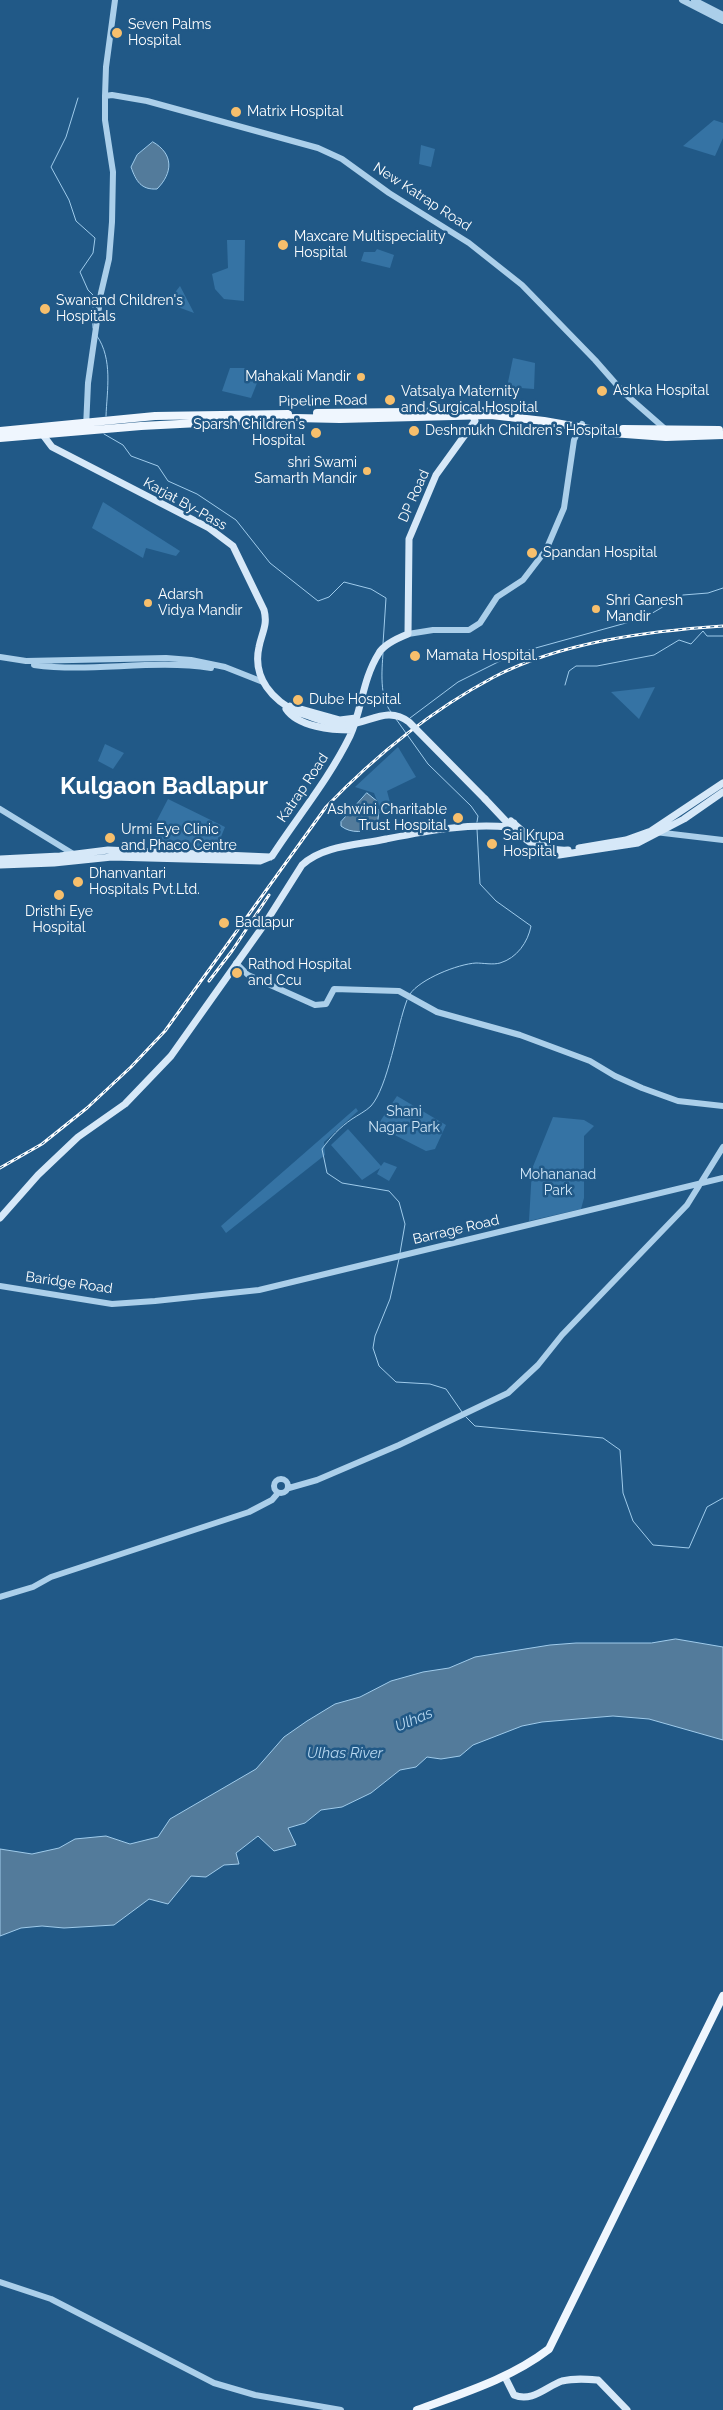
<!DOCTYPE html>
<html>
<head>
<meta charset="utf-8">
<style>
	body { margin:0 }
	canvas { display:block; background:#215987 }
</style>
</head>
<body>
<canvas width="723" height="2410"></canvas>
<script>
const g = document.querySelector('canvas').getContext('2d');
g.lineJoin = 'round';
function fillPath(path, color) { g.fillStyle = color; g.fill(path, 'evenodd'); }
function trace(path, color, width, dash) { g.strokeStyle = color; g.lineWidth = width; g.lineCap = dash ? 'butt' : 'round'; g.setLineDash(dash || []); g.stroke(path); }
function write(font, color, halo, rows, align = 'center') {
  g.font = font + ' Raleway,sans-serif'; g.lineWidth = 5; g.setLineDash([]); g.textBaseline = 'middle'; g.strokeStyle = halo; g.fillStyle = color; for (const [text, x, y, turn = 0] of rows) {
    g.save(); g.translate(x, y); g.rotate((+turn || 0) * Math.PI / 180); g.textAlign = isNaN(turn) ? turn : align; if (halo) g.strokeText(text, 0, 0); g.fillText(text, 0, 0); g.restore();
  }
}
fillPath(new Path2D(`
	M 714,120 L 723,123 L 723,138 L 715,156 L 683,146 Z
	M 421,145 L 435,149 L 431,167 L 419,164 Z
	M 227,240 L 245,240 L 244,301 L 224,299 L 215,289 L 212,274 L 228,268 Z
	M 377,249 L 394,255 L 390,268 L 361,261 L 364,252 L 375,252 Z
	M 180,286 L 194,313 L 167,303 Z
	M 513,358 L 535,363 L 534,389 L 507,387 Z
	M 230,368 L 246,368 L 257,383 L 251,398 L 222,391 Z
	M 103,502 L 180,551 L 176,556 L 146,548 L 143,558 L 92,528 Z
	M 655,687 L 639,719 L 611,692 Z
	M 105,744 L 124,753 L 113,769 L 98,761 Z
	M 398,747 L 416,777 L 387,791 L 391,806 L 381,811 L 374,793 L 355,787 Z
	M 168,799 L 225,827 L 216,849 L 156,851 L 155,824 Z
	M 397,1096 L 446,1125 L 435,1149 L 426,1151 L 377,1126 Z
	M 356,1108 L 358,1111 L 324,1142 L 325,1155 L 226,1233 L 221,1226 Z
	M 553,1117 L 584,1120 L 594,1126 L 584,1136 L 584,1198 L 581,1209 L 529,1221 L 532,1169 Z
	M 348,1129 L 381,1166 L 384,1162 L 397,1167 L 389,1181 L 377,1174 L 380,1168 L 362,1180 L 331,1145 Z`), '#3573a4');
const water = new Path2D(`
	M 153,142 C 174,154 173,173 157,189 C 141,190 136,181 131,167 L 137,155 Z
	M 367,793 L 378,802 L 375,806 L 379,810 L 377,828 C 365,832 351,834 341,826 L 341,822 Z
	M 676,1639 L 723,1647 L 723,1740 L 649,1719 L 613,1716 L 542,1722 L 522,1726 L 473,1745 L 460,1756 L 441,1759 L 427,1757 L 416,1767 L 400,1770 L 371,1793 L 342,1807 L 321,1810 L 305,1823 L 288,1828 L 296,1845 L 274,1851 L 258,1836 L 236,1853 L 239,1864 L 224,1865 L 206,1877 L 191,1876 L 168,1904 L 149,1899 L 114,1925 L 64,1928 L 42,1926 L 21,1928 L 0,1936 L 0,1849 L 32,1854 L 59,1848 L 75,1839 L 106,1836 L 130,1844 L 158,1837 L 170,1819 L 256,1769 L 284,1737 L 307,1721 L 335,1704 L 360,1697 L 391,1681 L 423,1672 L 449,1668 L 475,1657 L 550,1645 L 576,1643 L 651,1643 Z`);
fillPath(water, '#537b9b');
trace(water, '#9fcbeb', 1);
trace(new Path2D(`
	M 78,98 L 66,137 L 51,167 L 69,200 L 76,221 L 95,238 L 93,253 L 80,272 L 88,290 L 95,297 L 92,313 L 93,328
	M 97,336 C 113,359 107,390 106,416
	M 104,434 L 123,445 L 131,456 L 158,466 L 168,481 L 197,494 L 236,520 L 270,563 L 318,601 L 329,597 L 344,582 L 371,589 L 386,598 L 383,644
	M 383,653 C 382,670 379,697 391,712
	M 565,685 L 569,671 L 576,666 L 597,666 L 654,655 L 679,640 L 691,644 L 703,631 L 707,636 L 723,636
	M 410,718 L 458,682 L 506,658 L 532,649 L 644,618 L 683,595 L 708,593 L 723,588
	M 396,719 L 428,764 L 471,806 L 478,816 L 477,822
	M 410,994 C 420,979 458,964 476,963 C 483,963 493,965 500,963 C 517,958 528,942 531,926 L 496,901 L 480,884 L 477,829
	M 400,1253 L 405,1224 L 399,1202 L 389,1191 L 342,1183 L 327,1173 L 322,1149 C 330,1138 340,1127 352,1119 C 358,1115 366,1111 371,1106 C 388,1087 397,1026 407,1000
	M 399,1259 L 390,1299 L 375,1336 L 373,1348 L 379,1366 L 396,1382 L 430,1384 L 446,1389 L 462,1412
	M 466,1417 L 475,1426 L 603,1438 L 620,1450 L 623,1493 L 633,1521 L 653,1545 L 689,1548 L 707,1507 L 723,1498`), '#9fcbeb', 1);
trace(new Path2D(`
	M 682,0 L 723,21
	M 694,0 L 723,15
	M 105,96 L 112,95 L 147,101 L 318,148 L 342,159 L 389,193 L 469,243 L 522,285 L 595,360 L 624,393 L 664,428
	M 86,428 L 88,383 L 101,293 L 109,259 L 112,222 L 113,172 L 105,120 L 105,96 L 106,67 L 115,0
	M 408,634 L 433,630 L 469,630 L 480,623 L 497,597 L 523,580 L 546,550 L 564,508 L 574,440 L 582,424
	M 0,657 L 26,661 L 166,658 L 191,660 L 225,667 L 263,682
	M 34,665 C 92,673 151,659 211,668
	M 0,809 L 75,855
	M 655,832 L 723,840
	M 236,963 L 248,975 L 315,1005 L 326,1004 L 334,989 L 399,991 L 437,1012 L 520,1035 L 590,1061 L 615,1076 L 642,1088 L 678,1101 L 723,1106
	M 0,1286 L 112,1304 L 155,1301 L 259,1290 L 723,1178
	M274 1486a7 7 0 1 1 14 0a7 7 0 1 1-14 0Z
	M 289,1488 L 317,1480 L 399,1445 L 508,1393 L 538,1365 L 562,1335 L 687,1205 L 723,1147
	M 0,1597 L 33,1587 L 51,1577 L 249,1512 L 272,1500 L 278,1493
	M 0,2282 L 51,2299 L 214,2383 L 255,2395 L 341,2410`), '#abcfea', 6);
trace(new Path2D(`
	M 42,430 L 43,435 L 52,447 L 209,528 L 233,546 L 264,610 C 268,625 262,632 259,647 C 252,678 273,701 299,713
	M 290,706 L 340,720 L 356,718
	M 286,709 C 298,727 332,730 352,730
	M 485,799 L 517,833 L 542,851 L 559,855 L 638,843 L 684,819 L 723,792
	M 511,821 C 528,836 544,852 568,850
	M 579,848 L 626,840 L 651,831 L 723,783
	M 0,859 L 60,856 L 108,850 L 270,857
	M 0,865 L 54,863 L 112,857 L 260,861 L 272,856 C 298,816 329,779 350,736 C 362,710 362,680 379,653 C 384,644 398,638 408,634 L 409,539 L 436,475 L 475,421 L 471,412
	M 0,1218 L 38,1175 L 78,1137 L 125,1104 L 171,1056 L 266,922 L 302,865 C 323,845 359,845 386,839 C 427,831 467,823 509,827 L 514,823
	M 505,2377 L 514,2395 C 532,2403 547,2386 562,2381 C 575,2378 586,2379 598,2380 L 627,2410`), '#d6e8f8', 7);
trace(new Path2D(`
	M 317,413 L 498,411
	M 623,429 L 719,430
	M 0,431 L 155,416 L 288,414
	M 0,438 L 141,426 L 296,418 L 340,419 L 491,415 L 544,421 L 612,433 L 666,437 L 723,435
	M 417,2410 C 463,2393 510,2379 549,2349 L 723,1996`), '#eff6fe', 8);
const rail = new Path2D(`
	M 209,981 L 232,951 L 269,895
	M 0,1168 L 42,1144 L 87,1108 L 131,1067 L 165,1031 L 326,807 C 375,756 432,710 494,677 C 561,642 649,631 723,626`);
trace(rail, '#fff', 3);
trace(rail, '#215987', 1, [4]);
trace(new Path2D(`
	M 299,713 C 313,717 328,724 341,725 C 367,726 386,704 409,722 L 485,799`), '#d6e8f8', 7);
for (const [x, y, r, color] of [
	[117,33,6,"#f7bf6c"],
	[236,112,6,"#f7bf6c"],
	[283,245,6,"#f7bf6c"],
	[45,309,6,"#f7bf6c"],
	[361,377,5,"#f7bf6c"],
	[602,391,6,"#f7bf6c"],
	[390,400,6,"#f7bf6c"],
	[414,431,6,"#f7bf6c"],
	[316,433,6,"#f7bf6c"],
	[367,471,5,"#f7bf6c"],
	[532,553,6,"#f7bf6c"],
	[148,603,5,"#f7bf6c"],
	[596,609,5,"#f7bf6c"],
	[415,656,6,"#f7bf6c"],
	[298,700,6,"#f7bf6c"],
	[458,818,6,"#f7bf6c"],
	[110,838,6,"#f7bf6c"],
	[492,844,6,"#f7bf6c"],
	[78,882,6,"#f7bf6c"],
	[59,895,6,"#f7bf6c"],
	[224,923,6,"#f7bf6c"],
	[237,973,6,"#f7bf6c"]
]) { const dot = new Path2D(); dot.arc(x, y, r, 0, 2 * Math.PI); g.fillStyle = color; g.fill(dot); trace(dot, '#215987', 2); }
write('14px', '#fff', '#215987', [
	["Seven Palms",128,25],
	["Hospital",128,41],
	["Matrix Hospital",247,112],
	["Maxcare Multispeciality",294,237],
	["Hospital",294,253],
	["Swanand Children's",56,301],
	["Hospitals",56,317],
	["Mahakali Mandir",351,377,"right"],
	["Ashka Hospital",613,391],
	["Vatsalya Maternity",401,392],
	["and Surgical Hospital",401,408],
	["Sparsh Children's",305,425,"right"],
	["Hospital",305,441,"right"],
	["Deshmukh Children's Hospital",425,431],
	["shri Swami",357,463,"right"],
	["Samarth Mandir",357,479,"right"],
	["Spandan Hospital",543,553],
	["Adarsh",158,595],
	["Vidya Mandir",158,611],
	["Shri Ganesh",606,601],
	["Mandir",606,617],
	["Mamata Hospital.",426,656],
	["Dube Hospital",309,700],
	["Ashwini Charitable",447,810,"right"],
	["Trust Hospital",447,826,"right"],
	["Urmi Eye Clinic",121,830],
	["and Phaco Centre",121,846],
	["Sai Krupa",503,836],
	["Hospital",503,852],
	["Dhanvantari",89,874],
	["Hospitals Pvt.Ltd.",89,890],
	["Dristhi Eye",59,912,"center"],
	["Hospital",59,928,"center"],
	["Badlapur",235,923],
	["Rathod Hospital",248,965],
	["and Ccu",248,981]
], 'left');
write('14px', '#fff', '#215987', [
	["New Katrap Road",422,197,33],
	["Pipeline Road",323,401,-1],
	["DP Road",414,496,-66],
	["Karjat By-Pass",185,504,29],
	["Katrap Road",303,788,-56],
	["Barrage Road",456,1230,-13],
	["Baridge Road",69,1283,8]
]);
write('14px', '#d0e6f7', '#215987', [
	["Shani",404,1112],
	["Nagar Park",404,1128],
	["Mohananad",558,1175],
	["Park",558,1191]
]);
write('italic 15px', '#b7d8f1', '#215987', [
	["Ulhas",414,1720,-23],
	["Ulhas River",345,1753]
]);
write('bold 24px', '#fff', '#215987', [
	["Kulgaon Badlapur",164,787]
]);
</script>
</body>
</html>
